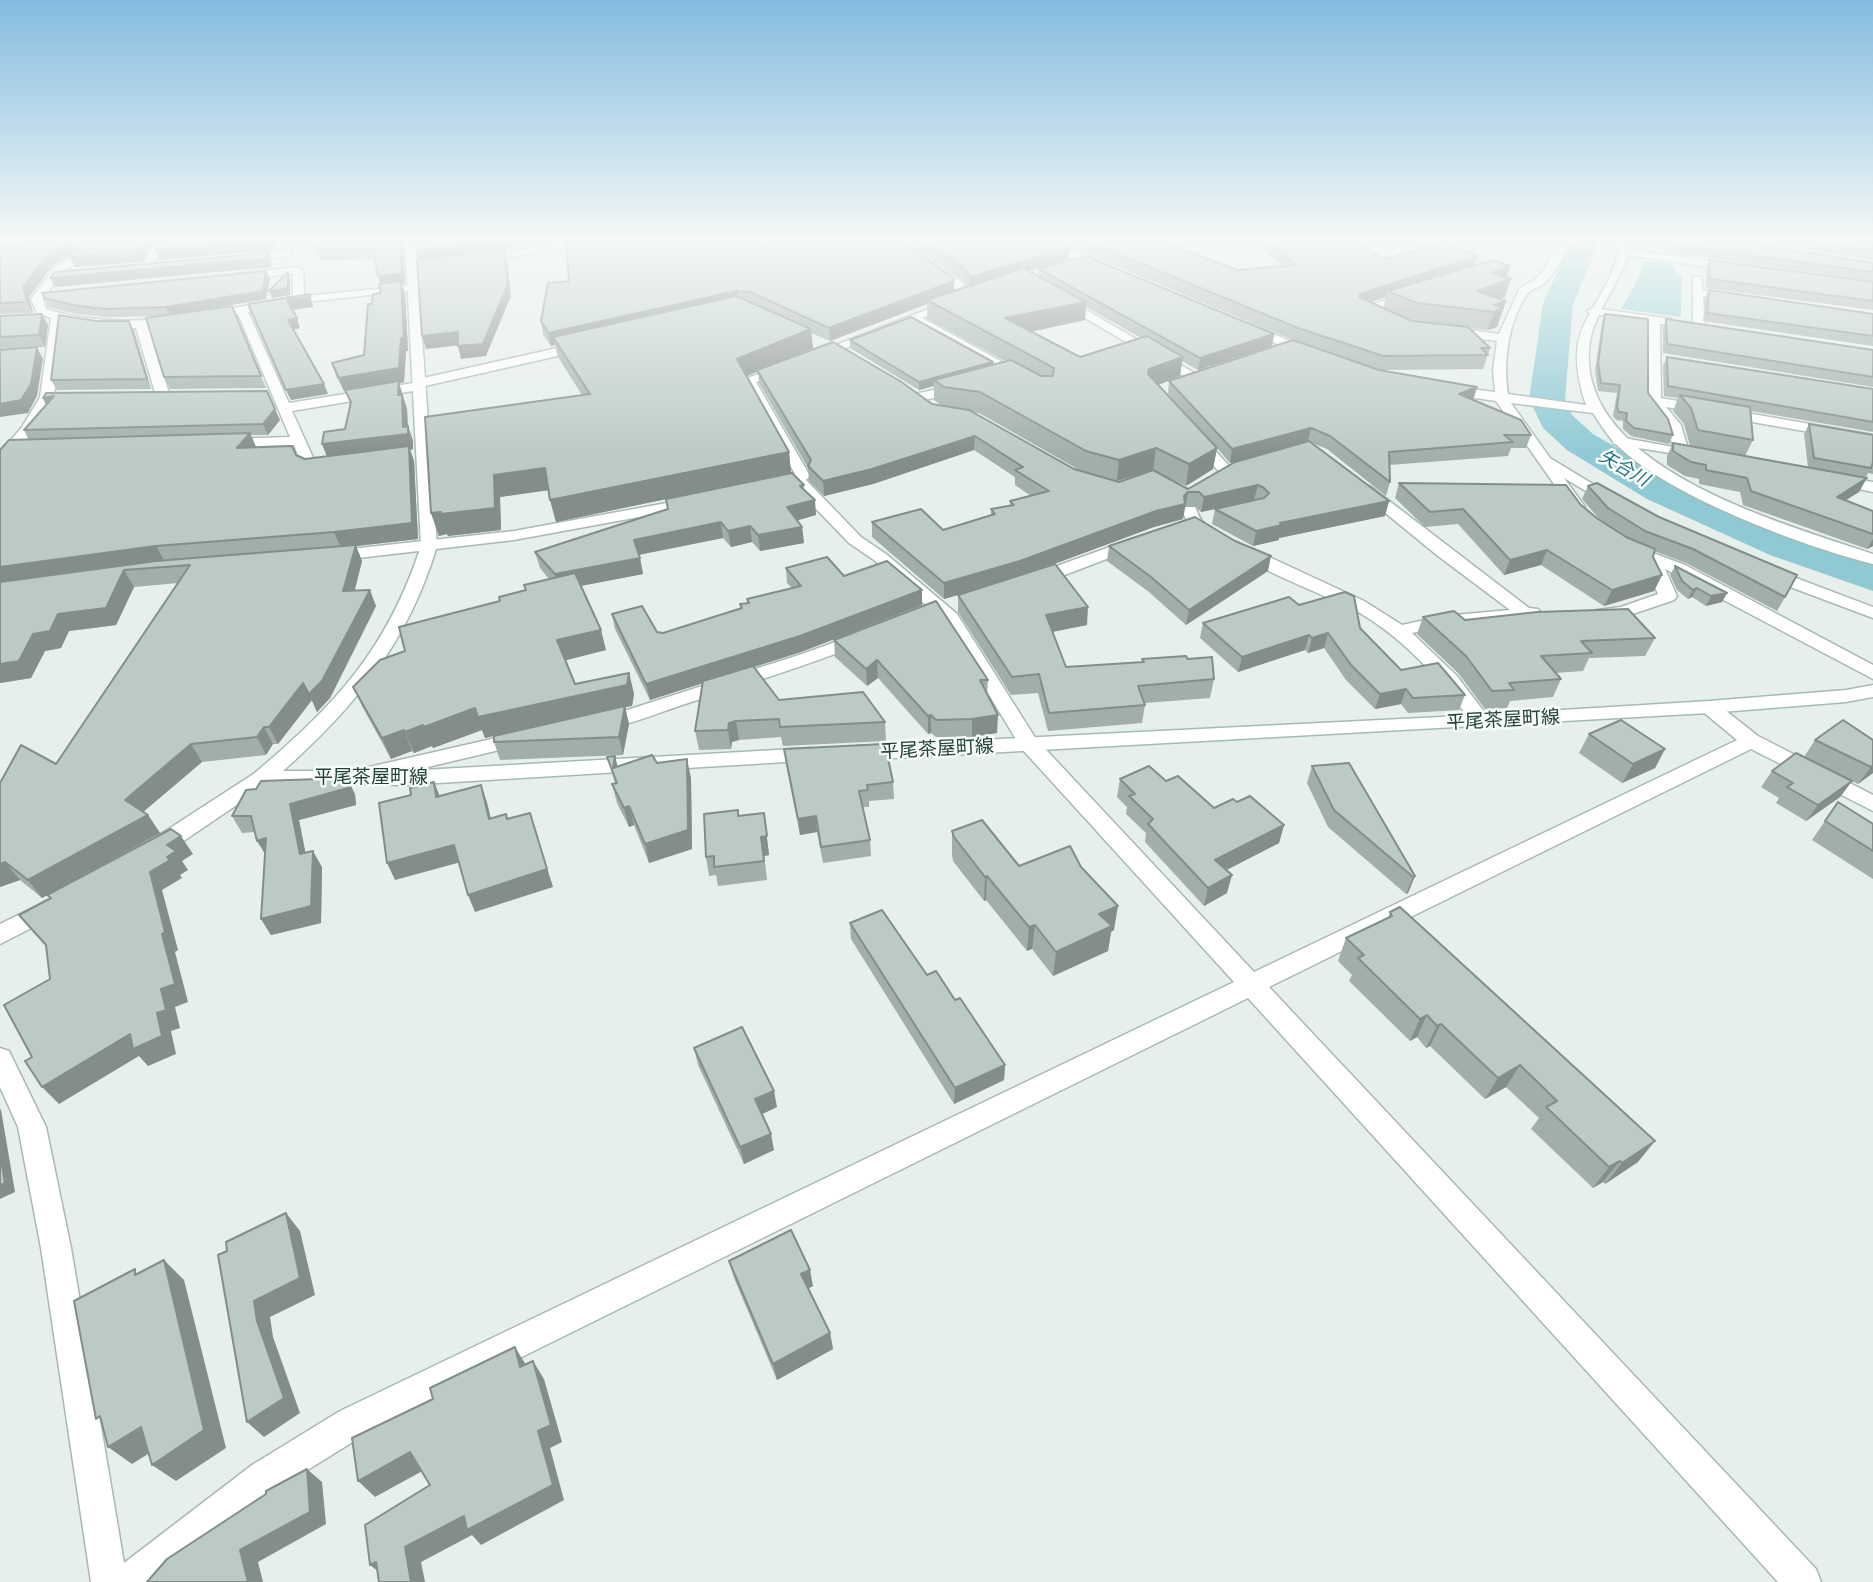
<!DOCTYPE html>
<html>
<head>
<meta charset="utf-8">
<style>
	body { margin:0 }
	canvas { display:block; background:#e6efeb }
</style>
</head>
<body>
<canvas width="1873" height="1582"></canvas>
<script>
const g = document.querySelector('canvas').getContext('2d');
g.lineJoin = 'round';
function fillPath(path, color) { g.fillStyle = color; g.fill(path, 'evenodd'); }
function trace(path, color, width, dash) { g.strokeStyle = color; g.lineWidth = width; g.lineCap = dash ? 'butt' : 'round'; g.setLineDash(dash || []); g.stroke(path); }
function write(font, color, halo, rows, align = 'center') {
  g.font = font + ' "Golos Text","Noto Sans JP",sans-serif'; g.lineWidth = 5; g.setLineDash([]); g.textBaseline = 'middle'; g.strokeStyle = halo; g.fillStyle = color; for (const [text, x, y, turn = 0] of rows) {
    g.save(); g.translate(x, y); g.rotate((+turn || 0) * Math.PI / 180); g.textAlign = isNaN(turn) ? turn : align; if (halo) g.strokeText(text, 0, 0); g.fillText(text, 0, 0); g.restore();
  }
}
fillPath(new Path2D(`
	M 1643,261 L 1673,264 L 1676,273 L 1682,275 L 1681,317 L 1621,309 L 1641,274 Z`), '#8ec9d4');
fillPath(new Path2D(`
	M 1570,239 L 1596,239 L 1598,244 L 1573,304 L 1565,399 L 1572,415 L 1593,434 L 1675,481 L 1800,537 L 1873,563 L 1873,591 L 1770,555 L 1647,499 L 1567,450 L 1543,428 L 1529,399 L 1543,304 L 1570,244 Z`), '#8ec9d4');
const minor = new Path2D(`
	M 107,239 L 119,239 L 63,271 L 43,299 L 46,309 C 128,335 212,311 293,297 L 293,274 L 239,279 L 234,276 L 239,273 L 298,267 L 303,270 L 304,296 L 419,285 L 419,289 L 415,290 L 298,303 L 248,312 L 289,403 L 413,383 L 419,379 L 584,342 L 590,346 L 584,350 L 425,386 L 419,390 L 292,411 L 316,464 L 327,464 L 334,468 C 329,473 326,472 318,472 C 301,472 300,459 294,445 L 227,447 L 220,443 L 227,439 L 290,437 L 238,314 L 148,327 L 170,396 L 163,400 L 156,396 L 136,328 L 101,328 L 62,322 L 54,397 L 33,432 L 5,465 L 0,466 L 0,453 L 22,427 L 40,397 L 51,318 L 37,313 L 31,299 L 55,267 Z
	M 156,239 L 166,239 L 153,268 L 145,268 L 144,266 Z
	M 596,239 L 627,239 L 622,242 L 543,251 L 479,263 L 474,260 L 543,245 Z
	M 887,239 L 899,239 L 963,283 L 970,297 L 968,299 L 960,299 L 954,287 Z
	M 1043,239 L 1054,239 L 1060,245 L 1109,267 C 1098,274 1052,250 1043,239 Z
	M 1425,239 L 1438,239 L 1507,276 L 1498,278 Z
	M 1555,239 L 1565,239 L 1567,243 C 1563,259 1555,275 1542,285 C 1537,288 1532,289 1528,293 C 1508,321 1503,362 1508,394 L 1586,405 C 1559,322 1599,320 1619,252 L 1610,239 L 1620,239 L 1629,252 C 1620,286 1591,314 1589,350 C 1581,469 1785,524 1873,554 L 1873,564 C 1802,546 1661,494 1612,440 C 1605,432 1599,422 1593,413 L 1511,403 L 1550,458 L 1619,500 L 1611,505 L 1606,503 L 1564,478 L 1585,507 L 1582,510 L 1572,510 L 1496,401 L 1441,393 L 1441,387 L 1446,386 L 1495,392 L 1493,370 L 1497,341 L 1449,335 L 1443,331 L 1449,327 L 1499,334 L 1520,288 L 1534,280 L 1545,269 L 1557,243 Z
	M 287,251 L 291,252 L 291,256 L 242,261 L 237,258 L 242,255 Z
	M 1413,291 L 1417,292 L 1417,296 L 1375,309 L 1382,312 L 1382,316 L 1374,316 L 1358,309 Z
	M 1056,297 L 1064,297 L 1203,378 L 1202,381 L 1192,381 L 1056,301 Z
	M 954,299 L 958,300 L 958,304 L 922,318 L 1026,375 L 1026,381 L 1016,381 L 912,322 L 818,359 L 810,359 L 808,356 Z
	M 1243,324 L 1251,324 L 1317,353 L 1315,356 L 1307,356 L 1243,330 Z
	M 785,364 L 789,365 L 789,371 L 756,382 L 810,476 L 806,480 L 861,537 L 886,554 L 957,614 L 1036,739 L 1254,972 L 1737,740 L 1702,711 L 1699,707 L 1702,703 L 1716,703 L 1758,736 L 1873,795 L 1873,811 L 1751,749 L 1269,987 L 1816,1569 L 1821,1582 L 1778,1582 L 1248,998 L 364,1435 L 277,1489 L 158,1582 L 91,1582 L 41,1248 L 18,1127 L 0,1087 L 0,1048 L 9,1051 L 46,1127 L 71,1248 L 124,1563 L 252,1465 L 340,1411 L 1234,982 L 1022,749 L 944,621 L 874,560 L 849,543 L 794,486 L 786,485 L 784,482 L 795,474 L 742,380 Z
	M 961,384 L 966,385 L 966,391 L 915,402 L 908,398 L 910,395 Z
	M 1196,434 L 1201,435 L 1231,468 L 1233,471 L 1231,474 L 1221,474 L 1191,441 L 1191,435 Z
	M 1366,485 L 1371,487 L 1529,608 L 1538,609 L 1541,613 L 1532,618 L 1443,626 L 1412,633 L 1457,676 L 1491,721 L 1488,725 L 1474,725 C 1440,679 1401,634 1349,607 C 1327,596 1251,567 1238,552 L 1246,547 L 1252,549 L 1364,601 L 1402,625 L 1443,616 L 1510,610 L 1438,556 L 1361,493 L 1358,490 Z
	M 1184,492 C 1197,497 1194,513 1203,522 C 1209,528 1217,530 1223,536 L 1221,539 C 1195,545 1184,516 1176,497 Z
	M 694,498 L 702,503 L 699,506 L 514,540 L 332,561 L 324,556 L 332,551 L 514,531 Z
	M 1132,539 L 1140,544 L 1138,547 L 1041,584 L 1035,585 L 1027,580 L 1029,576 Z
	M 1629,544 L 1685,565 L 1873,665 L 1873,679 L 1665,569 L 1677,596 L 1674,600 L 1624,617 L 1597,618 L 1594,614 L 1597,610 L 1621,607 L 1658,594 L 1648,572 L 1650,563 L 1621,549 Z
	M 1767,567 L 1873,607 L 1873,618 L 1761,576 L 1759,572 L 1761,568 Z
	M 860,633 L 869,638 L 866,642 C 806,666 744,685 682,705 C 660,712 616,732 594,726 L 591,722 L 594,718 L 624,711 L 802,654 Z
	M 522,732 L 529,733 L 532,738 L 529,743 L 356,784 L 349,782 L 346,777 L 349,772 L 356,770 Z
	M 262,771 L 269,773 L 272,778 L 269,783 L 163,855 L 155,857 L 147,855 L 144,849 L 147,843 L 255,773 Z
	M 51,899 L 59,902 L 63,908 L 59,914 L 0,944 L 0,924 Z`);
const tertiary = new Path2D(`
	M 1624,249 L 1736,265 L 1741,268 L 1736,271 L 1620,254 L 1620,250 Z
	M 1693,277 L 1701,277 L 1703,290 L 1736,295 L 1742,298 L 1736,301 L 1703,296 L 1705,327 L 1699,331 L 1693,327 Z
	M 1593,308 L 1671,319 L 1671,325 L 1660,324 L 1661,398 L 1873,435 L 1873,443 L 1666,407 L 1681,425 L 1688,449 L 1700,452 L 1702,455 L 1700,458 L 1614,444 L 1612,441 L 1619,437 L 1673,447 L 1667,426 L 1647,401 L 1648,323 L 1589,313 L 1587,311 Z
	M 1834,476 L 1873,482 L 1873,492 L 1829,483 L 1827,480 L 1829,477 Z`);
const secondary = new Path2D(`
	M 405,239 L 415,239 L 437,546 C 408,642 357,705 283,771 L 405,771 L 812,748 L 819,750 L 822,755 L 819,760 L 405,785 L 255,783 L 252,778 L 255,773 C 336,704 387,650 421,546 Z
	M 1873,685 L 1873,697 L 1846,702 L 1709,713 L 859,760 L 852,758 L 849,753 L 852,748 L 859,746 L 1481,715 L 1709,701 L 1846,690 Z`);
trace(minor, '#a8b8b2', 3);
trace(tertiary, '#a8b8b2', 3);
trace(secondary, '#a4bbb3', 3);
fillPath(minor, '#fff');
fillPath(tertiary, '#fff');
fillPath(secondary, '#fff');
const rail = new Path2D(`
	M 62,255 L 93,239`);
trace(rail, '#5f7d75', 4.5);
trace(rail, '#f7fbf9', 2.5, [9]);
fillPath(new Path2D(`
	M 403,239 L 405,284 L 402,284 L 405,294 L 408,351 L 406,351 L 404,382 L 399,383 L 407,409 L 408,426 L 413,441 L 413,449 L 410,450 L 414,461 L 418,539 L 356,546 L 362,561 L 355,590 L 376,606 L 330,698 L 317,712 L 312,700 L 278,744 L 273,744 L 266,755 L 202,762 L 143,812 L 148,815 L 160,833 L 42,898 L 20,880 L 0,887 L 0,783 L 56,764 L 178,583 L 134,587 L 116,625 L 69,631 L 61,648 L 45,651 L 31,678 L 0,683 L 0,450 L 29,440 L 24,430 L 46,405 L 43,398 L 280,420 L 268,435 L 251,435 L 256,448 L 296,455 L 305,459 L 327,456 L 322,444 L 345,429 L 350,404 L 346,391 L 344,391 L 336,376 L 332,363 L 364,355 L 372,304 L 381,293 L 380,284 L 375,259 L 320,260 L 317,250 Z
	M 903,239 L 1051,239 L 1069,259 L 1029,271 L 1039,276 L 1039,269 L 1274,334 L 1272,346 L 1198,370 L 1182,361 L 1180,376 L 1158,385 L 1194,423 L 1168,394 L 1169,381 L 1379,370 L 1477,387 L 1473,400 L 1531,435 L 1526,448 L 1511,448 L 1508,456 L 1389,465 L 1390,482 L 1386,496 L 1327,449 L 1312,443 L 1389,501 L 1385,516 L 1279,538 L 1279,540 L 1253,546 L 1212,524 L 1215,509 L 1201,512 L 1196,507 L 1186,507 L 1184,509 L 1183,519 L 1154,527 L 1038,570 L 1087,625 L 1053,632 L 1066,667 L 1142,662 L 1142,659 L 1188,659 L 1214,679 L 1210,698 L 1145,703 L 1145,705 L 1142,723 L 1048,731 L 1038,693 L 1011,695 L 958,612 L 958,595 L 965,593 L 944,599 L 872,537 L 872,522 L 943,530 L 991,515 L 991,509 L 1010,506 L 1010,501 L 1031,496 L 1015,485 L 1015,477 L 974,450 L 873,484 L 824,496 L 809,481 L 808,468 L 759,383 L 758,371 L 747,376 L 789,452 L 791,473 L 804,485 L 804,490 L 816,515 L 797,520 L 802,527 L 804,543 L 760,551 L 752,542 L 731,547 L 723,538 L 639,555 L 643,574 L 581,586 L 606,650 L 565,660 L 575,684 L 629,673 L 634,694 L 632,706 L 625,707 L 629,724 L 623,755 L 500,760 L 494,742 L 494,736 L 485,738 L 482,730 L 433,748 L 432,746 L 414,753 L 412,751 L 391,759 L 363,708 L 353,687 L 405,651 L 500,601 L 525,591 L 524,585 L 549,579 L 540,568 L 535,552 L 668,510 L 666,499 L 681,496 L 556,522 L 548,490 L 500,497 L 501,530 L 448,536 L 447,534 L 439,536 L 431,513 L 582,395 L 558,357 L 555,345 L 551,346 L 543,334 L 541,321 L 569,281 L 756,244 L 756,245 L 954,281 L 954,291 L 968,286 L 964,281 ZM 927,304 L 927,319 L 1005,361 L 993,364 L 850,340 L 850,348 L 919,390 L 934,386 L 934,400 L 941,405 L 932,404 L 790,357 L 813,348 L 811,333 L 830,341 ZM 1086,307 L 1141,338 L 1080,357 L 1031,332 L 1085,320 ZM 972,412 L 979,413 L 1081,471 L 1074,469 ZM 1217,448 L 1230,463 L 1235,462 L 1188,489 L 1117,481 L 1153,470 L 1186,486 L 1213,469 Z
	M 1057,239 L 1155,239 L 1237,270 L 1282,266 L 1251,239 L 1351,239 L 1386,259 L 1478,256 L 1475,265 L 1510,266 L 1506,278 L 1505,297 L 1501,299 L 1506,301 L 1497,327 L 1488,330 L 1469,328 L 1490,348 L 1483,369 L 1380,370 L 1295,341 L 1061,243 ZM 1386,297 L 1383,308 L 1370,302 Z
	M 1622,239 L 1722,239 L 1873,263 L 1873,281 L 1665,252 L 1665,247 L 1625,242 Z
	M 1738,239 L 1873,239 L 1873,260 Z
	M 75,240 L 80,250 L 53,265 L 29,297 L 33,313 L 0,314 L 0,245 Z
	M 1709,260 L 1873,282 L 1873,310 L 1706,288 L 1706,269 Z
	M 270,279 L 266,299 L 212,308 L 232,306 L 266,388 L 170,389 L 164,377 L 160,316 L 108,317 L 77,314 L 48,307 L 44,298 Z
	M 1709,290 L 1873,314 L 1873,346 L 1703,321 L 1705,298 Z
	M 1605,314 L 1648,393 L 1673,435 L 1669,444 L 1631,436 L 1623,429 L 1623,421 L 1616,420 L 1613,416 L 1617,393 L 1598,391 L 1595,371 L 1602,322 Z
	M 0,316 L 48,325 L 45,347 L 0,349 Z
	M 1666,319 L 1873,350 L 1873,387 L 1663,353 L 1663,328 Z
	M 96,321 L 129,321 L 134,331 L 151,389 L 57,390 L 51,380 Z
	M 1667,357 L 1873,389 L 1873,432 L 1751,411 L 1753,440 L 1745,456 L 1808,467 L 1804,434 L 1809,424 L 1873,435 L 1873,474 L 1868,473 L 1859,492 L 1846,500 L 1873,511 L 1873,546 L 1867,549 L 1743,505 L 1740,492 L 1699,484 L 1699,479 L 1685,476 L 1667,465 L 1667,456 L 1673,443 L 1690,446 L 1684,424 L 1673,411 L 1678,398 L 1664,396 L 1663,366 Z
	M 1399,483 L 1581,505 L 1601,521 L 1582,499 L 1588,486 L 1785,597 L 1777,611 L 1686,563 L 1654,551 L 1653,557 L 1662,575 L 1654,591 L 1604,606 L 1541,565 L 1504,575 L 1458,524 L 1425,527 L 1395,498 Z
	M 1109,546 L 1268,571 L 1186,625 L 1149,592 L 1107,561 Z
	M 1675,566 L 1727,593 L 1722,602 L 1706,606 L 1692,597 L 1688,599 L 1677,590 L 1670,575 Z
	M 786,568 L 844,576 L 922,590 L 922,605 L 801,652 L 754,667 L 779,700 L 885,722 L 886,741 L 783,746 L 781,737 L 739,740 L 732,742 L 731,749 L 699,750 L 695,731 L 702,683 L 650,700 L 615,629 L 612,614 L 657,632 L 663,633 L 741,609 L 740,604 L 747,603 L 747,599 L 792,588 L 787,583 Z
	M 1299,605 L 1360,628 L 1401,670 L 1465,695 L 1459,710 L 1408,713 L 1401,704 L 1375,709 L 1346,680 L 1324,648 L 1308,653 L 1305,650 L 1238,672 L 1200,638 L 1203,623 Z
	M 1423,617 L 1465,620 L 1655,638 L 1645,656 L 1589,658 L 1583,671 L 1555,673 L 1561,679 L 1553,697 L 1510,701 L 1507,708 L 1485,709 L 1459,674 L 1417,634 Z
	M 834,640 L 988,680 L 987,695 L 997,733 L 972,737 L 936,737 L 931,733 L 928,734 L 878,678 L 867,686 L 835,657 Z
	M 1589,734 L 1665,749 L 1655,768 L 1622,783 L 1579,753 Z
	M 1815,740 L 1873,740 L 1873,773 L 1858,784 L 1852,781 L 1840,797 L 1806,821 L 1776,803 L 1779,798 L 1761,787 L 1772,771 L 1804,757 Z
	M 784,749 L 893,782 L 894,799 L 869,801 L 869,807 L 863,807 L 870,840 L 871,856 L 823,863 L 817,832 L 800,835 L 786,765 Z
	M 607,757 L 618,767 L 657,763 L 691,778 L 692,849 L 649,863 L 634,825 L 629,827 L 617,803 L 612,784 L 615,783 Z
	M 1312,766 L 1415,876 L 1408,893 L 1406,894 L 1328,827 L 1307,783 Z
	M 1120,779 L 1166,781 L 1214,808 L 1237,802 L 1284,825 L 1279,843 L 1226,870 L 1227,893 L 1204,906 L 1145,842 L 1146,833 L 1126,814 L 1127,807 L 1117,797 Z
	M 355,794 L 356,805 L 299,820 L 305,853 L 322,867 L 321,923 L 271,935 L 261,919 L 265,854 L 255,832 L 242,833 L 232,816 Z
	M 1838,802 L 1873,824 L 1873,879 L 1812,840 Z
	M 764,813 L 769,855 L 764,856 L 767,880 L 718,886 L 716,875 L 709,876 L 706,857 L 738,816 Z
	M 952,831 L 1019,866 L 1114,930 L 1111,932 L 1108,951 L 1053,976 L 1032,949 L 1027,951 L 986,900 L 984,901 L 953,861 L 952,855 Z
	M 1390,912 L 1638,1162 L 1605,1184 L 1603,1182 L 1593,1188 L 1531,1129 L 1539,1118 L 1506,1087 L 1485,1099 L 1430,1046 L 1426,1048 L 1417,1037 L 1410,1041 L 1349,981 L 1352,975 L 1338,961 L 1346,938 L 1388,918 Z
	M 850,923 L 927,975 L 1005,1065 L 1004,1080 L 954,1104 L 851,939 Z
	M 694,1048 L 777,1107 L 762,1114 L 774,1150 L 744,1164 L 698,1065 Z
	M 729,1261 L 813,1286 L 809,1288 L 830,1333 L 833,1349 L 777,1380 L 734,1278 Z`), '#a1aea9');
fillPath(new Path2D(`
	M 145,239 L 155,239 L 143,262 L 75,267 L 70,257 Z
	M 198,239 L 210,239 L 205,245 L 273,239 L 275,244 L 274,250 L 160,260 L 156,250 L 197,240 Z
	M 401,239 L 403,239 L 405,284 L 402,284 L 405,294 L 408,351 L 406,351 L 404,382 L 399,383 L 407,409 L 408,435 L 408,426 L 413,441 L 413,449 L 410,450 L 414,461 L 418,539 L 356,546 L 362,561 L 350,608 L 343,591 L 341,548 L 334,532 L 328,459 L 322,444 L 403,427 L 398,395 L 399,383 L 344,391 L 339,378 L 399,368 L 381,286 L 378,276 Z
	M 502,239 L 535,239 L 533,245 L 419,260 L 416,251 Z
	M 755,239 L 764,239 L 756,244 L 755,257 L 754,245 Z
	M 75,240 L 80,250 L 53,265 L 29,297 L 33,313 L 27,302 L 23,287 L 48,255 Z
	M 1069,248 L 1069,259 L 969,289 L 970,277 Z
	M 504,249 L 507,260 L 511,296 L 486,356 L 461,359 L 458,346 Z
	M 269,253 L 272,261 L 271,267 L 55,287 L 50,278 Z
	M 1478,256 L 1474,268 L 1388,291 L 1386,297 L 1357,306 L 1360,294 Z
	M 1510,266 L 1505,281 L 1511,279 L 1505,297 L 1472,309 L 1477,291 L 1491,273 Z
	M 266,271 L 270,279 L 266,299 L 170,315 L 166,307 Z
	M 288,272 L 290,279 L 290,295 L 272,298 L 269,291 Z
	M 954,281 L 954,294 L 927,300 L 927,304 L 830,341 L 829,328 Z
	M 737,291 L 738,303 L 553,337 L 555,345 L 551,346 L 548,333 Z
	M 310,294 L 313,307 L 291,310 L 287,300 Z
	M 1506,301 L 1497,327 L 1488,330 L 1494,312 L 1494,305 Z
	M 1086,302 L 1085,320 L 1004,337 L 1005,318 Z
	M 42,314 L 48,325 L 45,347 L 39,335 Z
	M 297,318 L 300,328 L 292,330 L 288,320 Z
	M 129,321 L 134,331 L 151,389 L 147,379 Z
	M 811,329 L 813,348 L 740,379 L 737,359 Z
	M 458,332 L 462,345 L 426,349 L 422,336 Z
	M 1274,334 L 1272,346 L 1198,370 L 1200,358 Z
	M 37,347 L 43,359 L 37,396 L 28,413 L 0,417 L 0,404 Z
	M 1183,357 L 1180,376 L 1146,390 L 1149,369 Z
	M 993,362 L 993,370 L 934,380 L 934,386 L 919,390 L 919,382 Z
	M 324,384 L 328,394 L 291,400 L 286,390 Z
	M 1477,387 L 1473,400 L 1459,394 Z
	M 54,396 L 49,409 L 43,398 Z
	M 275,409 L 280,420 L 268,435 L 263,424 Z
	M 1311,428 L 1308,442 L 1230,463 L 1232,449 Z
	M 250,433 L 257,449 L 237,448 Z
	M 975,436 L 974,450 L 873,484 L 824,496 L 823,481 Z
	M 1156,448 L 1153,470 L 1117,481 L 1119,460 Z
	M 1217,448 L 1213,469 L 1186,486 L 1189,464 Z
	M 789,452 L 791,473 L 556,522 L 550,500 Z
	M 545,468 L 550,490 L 500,497 L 501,530 L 448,536 L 447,534 L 439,536 L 431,513 L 494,475 Z
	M 1867,478 L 1859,492 L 1828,511 L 1837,497 Z
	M 1258,485 L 1254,500 L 1201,512 L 1204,497 Z
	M 1188,492 L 1183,519 L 1154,527 L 1019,577 L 944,599 L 944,583 L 1184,496 Z
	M 815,500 L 816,515 L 789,523 L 787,507 Z
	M 1389,501 L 1385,516 L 1279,538 L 1279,540 L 1253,546 L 1256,531 L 1280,523 Z
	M 721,522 L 723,538 L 637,555 L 634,540 Z
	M 750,526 L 752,542 L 731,547 L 728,531 Z
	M 802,527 L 804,543 L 760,551 L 758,535 Z
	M 1873,539 L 1873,546 L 1867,549 Z
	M 156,546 L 165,562 L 0,585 L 0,567 Z
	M 1547,550 L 1541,565 L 1504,575 L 1510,560 Z
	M 1271,556 L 1268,571 L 1186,625 L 1189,610 Z
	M 640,558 L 643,574 L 559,590 L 555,574 Z
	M 124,570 L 134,587 L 116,625 L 69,631 L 61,648 L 45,651 L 31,678 L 0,683 L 0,664 L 33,634 L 58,614 Z
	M 1662,575 L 1654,591 L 1604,606 L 1612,590 Z
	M 1697,588 L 1692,597 L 1688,599 L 1693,590 Z
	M 370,590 L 376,606 L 330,698 L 317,712 L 309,694 Z
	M 922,590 L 922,605 L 801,652 L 650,700 L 646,684 Z
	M 1727,593 L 1722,602 L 1706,606 L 1711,596 Z
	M 1088,607 L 1087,625 L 1045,633 L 1046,615 Z
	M 601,630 L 606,650 L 563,661 L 557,640 Z
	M 1328,633 L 1324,648 L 1308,653 L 1312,638 Z
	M 1309,635 L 1305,650 L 1238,672 L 1242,657 Z
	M 877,660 L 878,678 L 867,686 L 866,669 Z
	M 629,673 L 634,694 L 632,706 L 625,707 L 629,724 L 623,755 L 619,737 L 624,707 L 485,738 L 482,730 L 433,748 L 424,727 L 475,708 Z
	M 303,683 L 312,700 L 278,744 L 269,727 Z
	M 1406,689 L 1401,704 L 1375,709 L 1380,694 Z
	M 931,715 L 931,733 L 928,734 L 928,716 Z
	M 998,715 L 997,733 L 972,737 L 972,719 Z
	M 736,721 L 739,740 L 732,742 L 731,749 L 728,730 L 729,723 Z
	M 423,725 L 432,746 L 414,753 L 405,732 Z
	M 264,727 L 273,744 L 266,755 L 257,737 Z
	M 404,730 L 412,751 L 391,759 L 382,738 Z
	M 191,744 L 202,762 L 136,818 L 125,800 Z
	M 1665,749 L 1655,768 L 1622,783 L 1633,764 Z
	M 615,756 L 620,775 L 613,768 Z
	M 687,759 L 691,778 L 692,849 L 649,863 L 645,844 Z
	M 1873,765 L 1873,773 L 1858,784 L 1871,767 Z
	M 347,778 L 355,794 L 356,805 L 299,820 L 309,870 L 300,854 L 290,804 Z
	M 1852,781 L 1840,797 L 1806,821 L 1818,805 Z
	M 434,782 L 441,799 L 436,797 Z
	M 481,785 L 487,802 L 495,836 L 489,819 Z
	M 629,806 L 634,825 L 629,827 L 624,808 Z
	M 530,813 L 553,887 L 475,912 L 468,895 Z
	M 764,813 L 769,855 L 764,856 L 767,880 L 761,837 Z
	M 148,815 L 160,833 L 42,898 L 28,880 Z
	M 816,816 L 817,832 L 800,835 L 798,819 Z
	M 1284,825 L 1279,843 L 1211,878 L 1215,860 Z
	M 181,836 L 193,854 L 182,861 L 188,870 L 180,875 L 182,878 L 162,890 L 178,950 L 175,952 L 188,1002 L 175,1007 L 180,1028 L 171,1031 L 176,1054 L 148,1066 L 139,1056 L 59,1104 L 42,1087 L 157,1013 L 161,989 L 162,934 L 150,872 L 167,857 L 167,845 Z
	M 266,838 L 267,857 L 257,841 Z
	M 454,845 L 461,862 L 395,880 L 387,863 Z
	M 313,851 L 322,867 L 321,923 L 271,935 L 261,919 Z
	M 5,862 L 20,880 L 0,887 L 0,864 Z
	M 1232,875 L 1227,893 L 1204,906 L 1208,888 Z
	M 987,876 L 986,900 L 984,901 L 985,877 Z
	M 1415,876 L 1408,893 L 1406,894 L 1413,877 Z
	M 1118,906 L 1114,930 L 1111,932 L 1108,951 L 1053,976 L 1056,952 L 1099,914 Z
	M 1035,925 L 1032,949 L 1027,951 L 1029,927 Z
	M 1427,1015 L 1417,1037 L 1410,1041 L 1420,1019 Z
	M 1441,1024 L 1430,1046 L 1426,1048 L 1437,1026 Z
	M 1005,1065 L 1004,1080 L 954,1104 L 955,1088 Z
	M 1520,1065 L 1506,1087 L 1485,1099 L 1498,1078 Z
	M 774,1091 L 777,1107 L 758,1116 L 755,1099 Z
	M 0,1109 L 1,1110 L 15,1192 L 0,1199 Z
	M 771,1134 L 774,1150 L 744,1164 L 740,1147 Z
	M 1655,1141 L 1638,1162 L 1605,1184 L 1622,1163 Z
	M 1620,1161 L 1603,1182 L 1593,1188 L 1609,1167 Z
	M 286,1213 L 300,1231 L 315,1295 L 270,1317 L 273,1337 L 300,1413 L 264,1437 L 247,1422 L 254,1301 Z
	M 164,1260 L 184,1280 L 226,1448 L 176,1481 L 152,1465 Z
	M 810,1270 L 813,1286 L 805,1290 L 801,1274 Z
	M 830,1333 L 833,1349 L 777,1380 L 773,1364 Z
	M 515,1347 L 526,1365 L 520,1367 Z
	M 533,1361 L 544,1379 L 562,1442 L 550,1448 L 564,1500 L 481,1545 L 472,1535 L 421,1562 L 425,1582 L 411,1582 L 405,1547 L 538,1431 Z
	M 141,1427 L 164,1444 L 132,1464 L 108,1447 Z
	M 410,1452 L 426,1469 L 375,1497 L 358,1481 Z
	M 307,1469 L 322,1482 L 326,1524 L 258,1562 L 263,1582 L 248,1582 L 240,1550 Z
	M 376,1562 L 388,1579 L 370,1565 Z`), '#838d89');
const building = new Path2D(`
	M 101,239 L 145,239 L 139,251 L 70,257 Z
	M 160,239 L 198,239 L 197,240 L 215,239 L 270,239 L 156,250 Z
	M 321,239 L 401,239 L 402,273 L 378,276 L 373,249 L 317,250 Z
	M 415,239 L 502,239 L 416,251 Z
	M 577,239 L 755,239 L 754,245 L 766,244 L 769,239 L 898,239 L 952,277 L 954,281 L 829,328 L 750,292 L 737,291 L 548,333 L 541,321 L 548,283 L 569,281 L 566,240 Z
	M 920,239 L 1051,239 L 1069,248 L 970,277 L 965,269 Z
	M 1081,239 L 1155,239 L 1237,270 L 1296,265 L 1266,239 L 1351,239 L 1386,259 L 1441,243 L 1478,256 L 1360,294 L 1359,297 L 1412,321 L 1468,327 L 1490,348 L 1481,348 L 1488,355 L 1383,356 L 1298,328 Z
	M 1669,239 L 1722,239 L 1873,263 L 1873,272 L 1668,244 Z
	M 1793,239 L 1873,239 L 1873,251 Z
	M 75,240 L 48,255 L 23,287 L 27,302 L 0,303 L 0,245 Z
	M 504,249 L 508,284 L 483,344 L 458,346 L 458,332 L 422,336 L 417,260 Z
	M 269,253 L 268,258 L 50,278 L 55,272 Z
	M 1086,256 L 1274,334 L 1200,358 L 1039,269 Z
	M 1492,260 L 1510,266 L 1491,273 L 1511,279 L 1477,291 L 1506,301 L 1494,305 L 1503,308 L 1494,312 L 1417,303 L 1388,291 Z
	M 1709,260 L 1873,282 L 1873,301 L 1710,279 Z
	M 1023,268 L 1086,302 L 1005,318 L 1080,357 L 1147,336 L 1183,357 L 1149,369 L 1148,374 L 1217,448 L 1189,464 L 1156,448 L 1119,460 L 1086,451 L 980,392 L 944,387 L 934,380 L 1011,360 L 1041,376 L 1053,376 L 1054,368 L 927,300 Z
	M 266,271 L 263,291 L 166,307 L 104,309 L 73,305 L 44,298 L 42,293 Z
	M 288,272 L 288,288 L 269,291 Z
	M 401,281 L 404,338 L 401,338 L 399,368 L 339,378 L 332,363 L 364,355 L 368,304 L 372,304 L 373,294 L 381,293 L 379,284 Z
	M 1709,290 L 1873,314 L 1873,336 L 1707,313 Z
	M 310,294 L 310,297 L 287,300 L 297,318 L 288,320 L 324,384 L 286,390 L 248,304 Z
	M 736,296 L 811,329 L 737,359 L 789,452 L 550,500 L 545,468 L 494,475 L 495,508 L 441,514 L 441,512 L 431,513 L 425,417 L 590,394 L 553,337 Z
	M 232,306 L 261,376 L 164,377 L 146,318 Z
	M 42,314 L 39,335 L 0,337 L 0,316 Z
	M 1605,314 L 1648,319 L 1648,393 L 1668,419 L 1673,435 L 1634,428 L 1626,421 L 1627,413 L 1619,412 L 1617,407 L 1620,385 L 1601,383 L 1598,363 Z
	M 59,315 L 96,321 L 129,321 L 147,379 L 51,380 Z
	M 911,317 L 993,362 L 919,382 L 850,340 Z
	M 1666,319 L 1873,350 L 1873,377 L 1667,344 Z
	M 1293,340 L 1379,370 L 1477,387 L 1459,394 L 1521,420 L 1531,435 L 1504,435 L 1513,442 L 1389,452 L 1390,482 L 1330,436 L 1311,428 L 1232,449 L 1169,381 Z
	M 833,342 L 900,381 L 932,404 L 969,410 L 1074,469 L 1119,482 L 1153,470 L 1188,489 L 1235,462 L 1309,441 L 1389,501 L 1280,523 L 1282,525 L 1256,531 L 1215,509 L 1264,498 L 1269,493 L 1264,488 L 1258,485 L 1204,497 L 1199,492 L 1188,492 L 1184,496 L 1185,504 L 1156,511 L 1020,561 L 944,583 L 872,522 L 921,509 L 943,530 L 995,514 L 991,509 L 1014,505 L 1010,501 L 1049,491 L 1015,470 L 1023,467 L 975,436 L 872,469 L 823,481 L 808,466 L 811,460 L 757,370 Z
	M 37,347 L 31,384 L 21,400 L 0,404 L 0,350 Z
	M 1667,357 L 1873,389 L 1873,422 L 1668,386 Z
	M 399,381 L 398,395 L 402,395 L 403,427 L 408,426 L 408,434 L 322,444 L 324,432 L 345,429 L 351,402 L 345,390 Z
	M 267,391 L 275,409 L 263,424 L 24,430 L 54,396 L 43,398 L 46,393 Z
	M 1680,395 L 1750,407 L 1753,440 L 1698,430 L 1691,408 Z
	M 1809,424 L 1873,435 L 1873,462 L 1871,468 L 1814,458 Z
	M 250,433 L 237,448 L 292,446 L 296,455 L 305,459 L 409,446 L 412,523 L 334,532 L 156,546 L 0,567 L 0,450 L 9,440 Z
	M 1673,443 L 1867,478 L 1837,497 L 1873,511 L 1873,534 L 1751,491 L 1747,478 L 1706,470 L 1706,465 L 1691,462 L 1673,451 Z
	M 792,473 L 804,485 L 800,486 L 815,500 L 787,507 L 802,527 L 758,535 L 750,526 L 728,531 L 721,522 L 634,540 L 640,558 L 555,574 L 535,552 L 668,509 L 666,499 Z
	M 1399,483 L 1566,485 L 1581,505 L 1598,519 L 1626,537 L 1655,549 L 1653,557 L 1662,575 L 1612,590 L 1547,550 L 1510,560 L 1463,509 L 1430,512 Z
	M 1597,483 L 1659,517 L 1797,575 L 1785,597 L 1693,549 L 1645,531 L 1608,508 L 1588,486 Z
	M 1195,517 L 1235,541 L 1271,556 L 1189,610 L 1151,577 L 1109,546 Z
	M 356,545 L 343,591 L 370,590 L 322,681 L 309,694 L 303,683 L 269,727 L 264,727 L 257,737 L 191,744 L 125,800 L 148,815 L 28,880 L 5,862 L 0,864 L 0,783 L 21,745 L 56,764 L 190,565 L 124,570 L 106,608 L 58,614 L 50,631 L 33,634 L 19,661 L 0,664 L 0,582 L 156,561 Z
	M 827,557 L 844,576 L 887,561 L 922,590 L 800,636 L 646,684 L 612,614 L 642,606 L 657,632 L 663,633 L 742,608 L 740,604 L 749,603 L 747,599 L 801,586 L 786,568 Z
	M 1055,564 L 1088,607 L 1046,615 L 1066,667 L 1144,662 L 1142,659 L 1186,656 L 1188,659 L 1212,657 L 1214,679 L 1138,686 L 1145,705 L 1049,713 L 1039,674 L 1012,677 L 958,595 Z
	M 1675,566 L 1727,593 L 1711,596 L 1697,588 L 1693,590 L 1682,581 Z
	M 575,573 L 601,630 L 557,640 L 575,684 L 629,673 L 627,685 L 478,717 L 475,708 L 424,727 L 423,725 L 405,732 L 404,730 L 382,738 L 353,687 L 380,660 L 405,651 L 399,627 L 500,601 L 499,597 L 526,590 L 524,585 Z
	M 1345,592 L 1354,596 L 1360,628 L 1401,670 L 1438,663 L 1465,695 L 1413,698 L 1406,689 L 1380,694 L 1351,665 L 1328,633 L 1312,638 L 1309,635 L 1242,657 L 1203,623 L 1289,597 L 1299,605 Z
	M 936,601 L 988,680 L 980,680 L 998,715 L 972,719 L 936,720 L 931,715 L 928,716 L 877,660 L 866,669 L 834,640 Z
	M 1628,609 L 1655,638 L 1581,641 L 1592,653 L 1541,656 L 1561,679 L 1509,683 L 1514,690 L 1492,691 L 1466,656 L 1423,617 L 1454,611 L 1465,620 L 1537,612 Z
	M 753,666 L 779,700 L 863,692 L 885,722 L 780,727 L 779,719 L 736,721 L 729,723 L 728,730 L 695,731 L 703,681 Z
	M 625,706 L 619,737 L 494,742 L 494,736 Z
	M 1621,720 L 1665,749 L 1633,764 L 1589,734 Z
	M 1843,720 L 1873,740 L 1873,765 L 1871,767 L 1815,740 Z
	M 885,744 L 893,782 L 867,785 L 868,790 L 859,791 L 870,840 L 821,847 L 816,816 L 798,819 L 784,749 Z
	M 1796,753 L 1852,781 L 1818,805 L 1787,787 L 1793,783 L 1772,771 Z
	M 652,755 L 657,763 L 687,759 L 688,830 L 645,844 L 629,806 L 624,808 L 612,784 L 617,783 L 607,757 L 615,756 L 613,768 Z
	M 1349,763 L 1415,876 L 1413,877 L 1334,810 L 1312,766 Z
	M 1149,766 L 1166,781 L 1178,776 L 1214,808 L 1233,799 L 1237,802 L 1250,796 L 1284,825 L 1215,860 L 1232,875 L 1208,888 L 1148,824 L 1153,819 L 1129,796 L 1135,794 L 1120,779 Z
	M 347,778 L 348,788 L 290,804 L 300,854 L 313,851 L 311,906 L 261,919 L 266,838 L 257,841 L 251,816 L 232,816 L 246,790 L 256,789 L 261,781 Z
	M 434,782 L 436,797 L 481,785 L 489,819 L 506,814 L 507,819 L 530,813 L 547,869 L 468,895 L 454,845 L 387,863 L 379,803 L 411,795 L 410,788 Z
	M 1838,802 L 1873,824 L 1873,851 L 1825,821 Z
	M 738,810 L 738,816 L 764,813 L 767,836 L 761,837 L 764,861 L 714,867 L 714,856 L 706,857 L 704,814 Z
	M 982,820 L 1019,866 L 1070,846 L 1081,867 L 1118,906 L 1099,914 L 1112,926 L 1056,952 L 1035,925 L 1029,927 L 987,876 L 985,877 L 954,837 L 952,831 Z
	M 171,829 L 181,836 L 167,845 L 176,851 L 167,857 L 170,860 L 150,872 L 165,932 L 162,934 L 175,984 L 161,989 L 166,1010 L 157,1013 L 162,1036 L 133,1049 L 130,1034 L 42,1087 L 25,1061 L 32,1057 L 4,1005 L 50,979 L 46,945 L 19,915 L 51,898 L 47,895 Z
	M 1400,907 L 1655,1141 L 1622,1163 L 1620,1161 L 1609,1167 L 1546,1107 L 1557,1101 L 1520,1065 L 1498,1078 L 1441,1024 L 1437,1026 L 1427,1015 L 1420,1019 L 1358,958 L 1364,955 L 1346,938 L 1392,916 L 1390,912 Z
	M 882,910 L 927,975 L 936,971 L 955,1000 L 960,998 L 1005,1065 L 955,1088 L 850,923 Z
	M 742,1027 L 774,1091 L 755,1099 L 771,1134 L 740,1147 L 694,1048 Z
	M 0,1153 L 5,1183 L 0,1185 Z
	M 286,1213 L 300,1278 L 254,1301 L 257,1321 L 284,1398 L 247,1422 L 218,1255 L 227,1251 L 226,1242 Z
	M 791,1230 L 810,1270 L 801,1274 L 830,1333 L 773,1364 L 729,1261 Z
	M 164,1260 L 204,1430 L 152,1465 L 141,1427 L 108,1447 L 100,1416 L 96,1419 L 74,1301 L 135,1269 L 135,1275 Z
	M 515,1347 L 520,1367 L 533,1361 L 551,1425 L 538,1431 L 553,1485 L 467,1530 L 464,1516 L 405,1547 L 411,1582 L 379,1582 L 376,1562 L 370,1565 L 365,1525 L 430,1485 L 410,1452 L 358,1481 L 352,1438 L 433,1399 L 430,1388 Z
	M 307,1469 L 310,1512 L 240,1550 L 248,1582 L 147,1582 L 167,1559 L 266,1494 L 266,1491 Z`);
fillPath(building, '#bbcac4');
trace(building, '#838d89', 2);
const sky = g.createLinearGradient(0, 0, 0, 460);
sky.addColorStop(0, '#84bce0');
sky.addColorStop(0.52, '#f4f8f6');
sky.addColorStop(1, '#f4f8f600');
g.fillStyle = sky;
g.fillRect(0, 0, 1873, 460);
write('italic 18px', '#1c6f80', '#f7fbf9', [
	["矢合川",1624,468,30]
]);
write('19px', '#24423a', '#f7fbf9', [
	["平尾茶屋町線",1503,720,-3],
	["平尾茶屋町線",937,749,-3],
	["平尾茶屋町線",371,777]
]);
</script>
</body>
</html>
